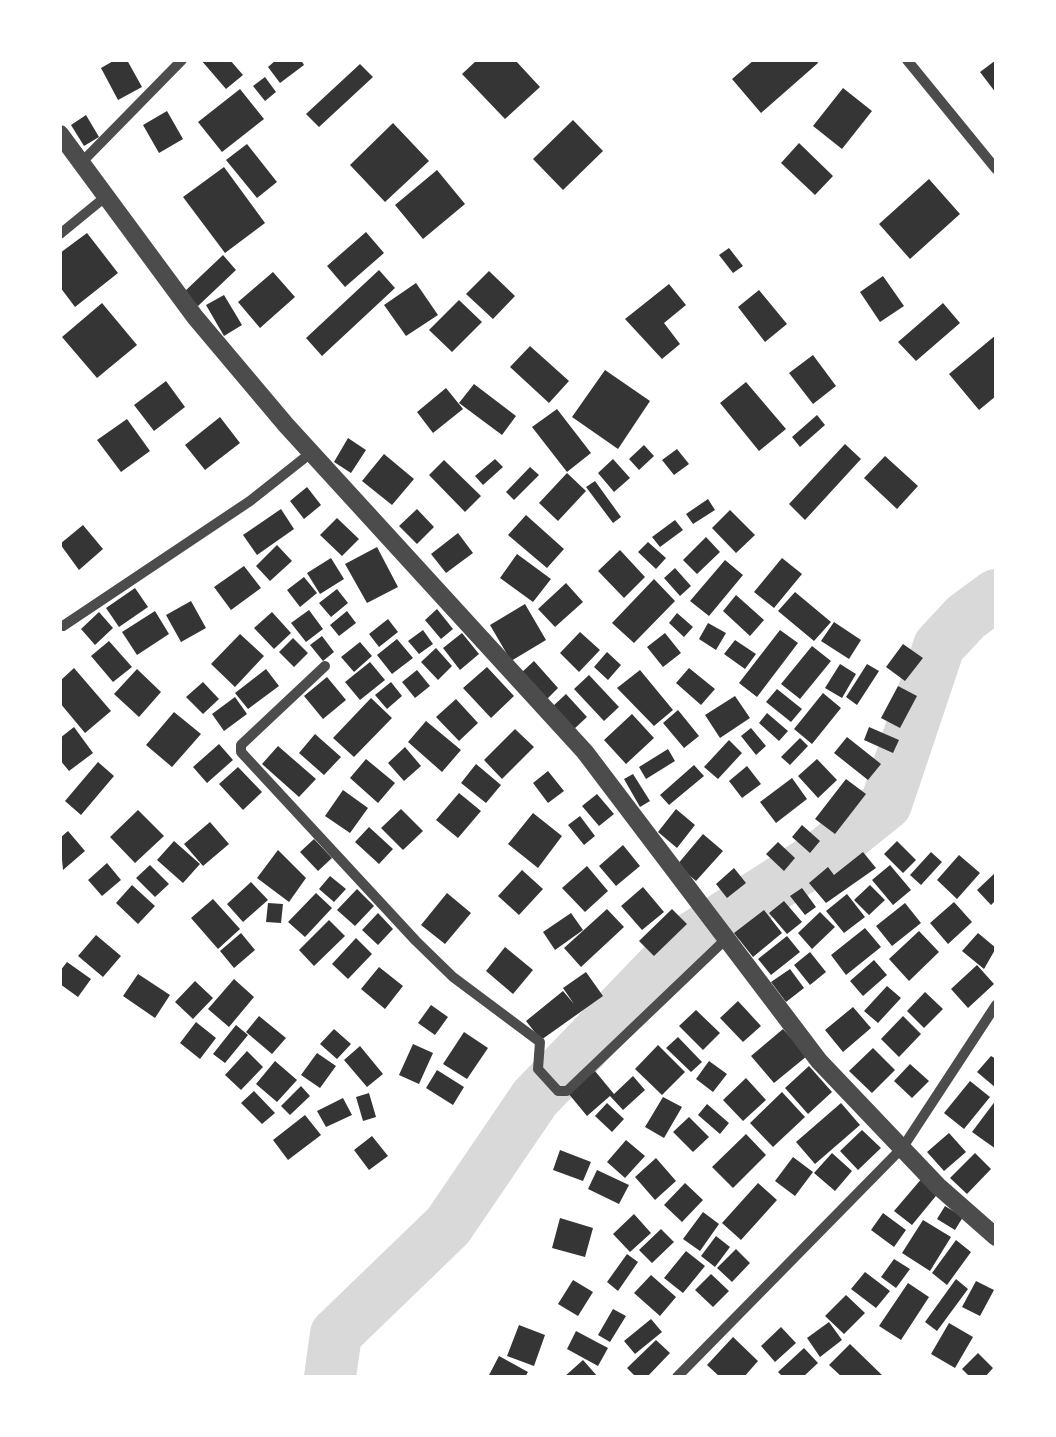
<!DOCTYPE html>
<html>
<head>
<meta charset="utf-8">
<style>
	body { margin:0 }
	#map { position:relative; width:1056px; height:1437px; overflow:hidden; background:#fff; font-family:Inter,sans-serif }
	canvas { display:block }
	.frame { position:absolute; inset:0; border:62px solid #fff; pointer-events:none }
</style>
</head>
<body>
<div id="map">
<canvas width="1056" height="1437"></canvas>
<div class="frame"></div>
</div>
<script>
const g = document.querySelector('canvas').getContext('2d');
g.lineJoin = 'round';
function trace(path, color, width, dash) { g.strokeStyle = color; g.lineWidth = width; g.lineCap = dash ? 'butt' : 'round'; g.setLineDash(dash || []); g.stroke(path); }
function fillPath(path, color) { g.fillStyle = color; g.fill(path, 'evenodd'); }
trace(new Path2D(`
	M 330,1377 L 336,1334 L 448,1226 L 535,1098 L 684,943 L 824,854 L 886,804 L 939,646 L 966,617 L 996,595`), '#d9d9d9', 52);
fillPath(new Path2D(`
	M 115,60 L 127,60 L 142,87 L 118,100 L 101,68 Z
	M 201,60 L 230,60 L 243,75 L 226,89 Z
	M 276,60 L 301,60 L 304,65 L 280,83 L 268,67 Z
	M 477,60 L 515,60 L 540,87 L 505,119 L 462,74 Z
	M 754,60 L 816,60 L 818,63 L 761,113 L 732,79 Z
	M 996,60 L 996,93 L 980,72 Z
	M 360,64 L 373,77 L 319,127 L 306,114 Z
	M 265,77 L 276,92 L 265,101 L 253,86 Z
	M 843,88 L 872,111 L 842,149 L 813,126 Z
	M 240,89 L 264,119 L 222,152 L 198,122 Z
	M 167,111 L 183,139 L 159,153 L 143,125 Z
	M 86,115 L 99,137 L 84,146 L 71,125 Z
	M 573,120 L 603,151 L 563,190 L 533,159 Z
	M 393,123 L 429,161 L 385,202 L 350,165 Z
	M 799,143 L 833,176 L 815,195 L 781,163 Z
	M 247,144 L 277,182 L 257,198 L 226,160 Z
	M 224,167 L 265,223 L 225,253 L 183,197 Z
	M 437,170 L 465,204 L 423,239 L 395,205 Z
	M 929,179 L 960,214 L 910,259 L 879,224 Z
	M 366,232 L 384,253 L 345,287 L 327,266 Z
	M 87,233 L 118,273 L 75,307 L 60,287 L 60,253 Z
	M 729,248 L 743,266 L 733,273 L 719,255 Z
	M 223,255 L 236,270 L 198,306 L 184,292 Z
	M 379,270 L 395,288 L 322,356 L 306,338 Z
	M 489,271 L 515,296 L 493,319 L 466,294 Z
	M 273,272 L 295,297 L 260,328 L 238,302 Z
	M 883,276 L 904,306 L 880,322 L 860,292 Z
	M 416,283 L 438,315 L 406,336 L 384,305 Z
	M 669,284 L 686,305 L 664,323 L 680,344 L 662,359 L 625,319 Z
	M 759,290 L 787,324 L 765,342 L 738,307 Z
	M 224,295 L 242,325 L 224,336 L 206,305 Z
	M 459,300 L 482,322 L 452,352 L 429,330 Z
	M 102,303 L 137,345 L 97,378 L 62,337 Z
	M 943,303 L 960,323 L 916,361 L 898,342 Z
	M 996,335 L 996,396 L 979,410 L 949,374 Z
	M 530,346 L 569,381 L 549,403 L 510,367 Z
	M 813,355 L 836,386 L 813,404 L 789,373 Z
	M 605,370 L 650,401 L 618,449 L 572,417 Z
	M 166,381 L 185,407 L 154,431 L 134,405 Z
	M 746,382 L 786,429 L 759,451 L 720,403 Z
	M 474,384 L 516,416 L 502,435 L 459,403 Z
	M 446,388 L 463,409 L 433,433 L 417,412 Z
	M 557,409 L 591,453 L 567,472 L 532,427 Z
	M 817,415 L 825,425 L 800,447 L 792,437 Z
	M 220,417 L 240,443 L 205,470 L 185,445 Z
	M 127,419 L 150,451 L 121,472 L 97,440 Z
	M 348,438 L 366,450 L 351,473 L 334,462 Z
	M 845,444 L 861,459 L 805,520 L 789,504 Z
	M 644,445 L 654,456 L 639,470 L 629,459 Z
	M 677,449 L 689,464 L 674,475 L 662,460 Z
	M 384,454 L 414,479 L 392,505 L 362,481 Z
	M 885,456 L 918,486 L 897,509 L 864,478 Z
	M 495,459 L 503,467 L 483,485 L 475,476 Z
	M 613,459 L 630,478 L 614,492 L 598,473 Z
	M 444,460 L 481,496 L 465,512 L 429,475 Z
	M 530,467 L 539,475 L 514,500 L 506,492 Z
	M 567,473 L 586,491 L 558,521 L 539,503 Z
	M 595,481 L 621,517 L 613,523 L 586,487 Z
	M 307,487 L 321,505 L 304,519 L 290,501 Z
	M 708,499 L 715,510 L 693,524 L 686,514 Z
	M 281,509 L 294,529 L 257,555 L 243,535 Z
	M 417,509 L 434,527 L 417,544 L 399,526 Z
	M 730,510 L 755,535 L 736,553 L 712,528 Z
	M 526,515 L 564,549 L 547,568 L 508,535 Z
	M 337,518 L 359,539 L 342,556 L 320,535 Z
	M 675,520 L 683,530 L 660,547 L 652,537 Z
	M 83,525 L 103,549 L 79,570 L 60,544 Z
	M 458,533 L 473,553 L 446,573 L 431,554 Z
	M 706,537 L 720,552 L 697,574 L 683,560 Z
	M 648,542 L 666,558 L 656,569 L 638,552 Z
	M 277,545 L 292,561 L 270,581 L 256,566 Z
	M 377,547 L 398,587 L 367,603 L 345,564 Z
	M 620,550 L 645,577 L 624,598 L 598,571 Z
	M 517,554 L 551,579 L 533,602 L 500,578 Z
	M 331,558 L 344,579 L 320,594 L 307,573 Z
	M 782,558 L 802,574 L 774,608 L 754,592 Z
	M 725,560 L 743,575 L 709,616 L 690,601 Z
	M 244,566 L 261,588 L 231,610 L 214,587 Z
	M 675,568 L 691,586 L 680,596 L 664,578 Z
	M 304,577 L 317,593 L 300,607 L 287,590 Z
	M 654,579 L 675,601 L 634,643 L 612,623 Z
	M 566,583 L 583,602 L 555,627 L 538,609 Z
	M 135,588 L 148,607 L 119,627 L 106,608 Z
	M 337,589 L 348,603 L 331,617 L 319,603 Z
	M 795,592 L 831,622 L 814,641 L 778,611 Z
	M 736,595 L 764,620 L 750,636 L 723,611 Z
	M 191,601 L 206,628 L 181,642 L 166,615 Z
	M 525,604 L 546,640 L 511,661 L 490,625 Z
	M 437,609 L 453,629 L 441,639 L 425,620 Z
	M 309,610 L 323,629 L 306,642 L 291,623 Z
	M 155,611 L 169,634 L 137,655 L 122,632 Z
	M 347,611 L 356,623 L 339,636 L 330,625 Z
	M 99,612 L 113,628 L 95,645 L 81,629 Z
	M 272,612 L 291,633 L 274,649 L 254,628 Z
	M 677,613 L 693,627 L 684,637 L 669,623 Z
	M 388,619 L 398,632 L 379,647 L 369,634 Z
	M 834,622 L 861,640 L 849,659 L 821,641 Z
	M 708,623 L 726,633 L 716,650 L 699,639 Z
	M 423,630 L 433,644 L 419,654 L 408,641 Z
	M 780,630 L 798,643 L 757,697 L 739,683 Z
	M 580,632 L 600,650 L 579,672 L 560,653 Z
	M 462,633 L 479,654 L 460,670 L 443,648 Z
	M 665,633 L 681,653 L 663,667 L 647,647 Z
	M 240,634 L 264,656 L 235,687 L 211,664 Z
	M 322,636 L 334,652 L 323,661 L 310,645 Z
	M 293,638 L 308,653 L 294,667 L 279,652 Z
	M 397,639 L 413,658 L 392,674 L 377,655 Z
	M 735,640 L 756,654 L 745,669 L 724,654 Z
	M 109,641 L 132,667 L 113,682 L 91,656 Z
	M 360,642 L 372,656 L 354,672 L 341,657 Z
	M 903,644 L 923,658 L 905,681 L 886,667 Z
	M 812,646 L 831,661 L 800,699 L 781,684 Z
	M 436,648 L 452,666 L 438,680 L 421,662 Z
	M 607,652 L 621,665 L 608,680 L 594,667 Z
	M 534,661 L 558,688 L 546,700 L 521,673 Z
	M 370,662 L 385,680 L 360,700 L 345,682 Z
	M 840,664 L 856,674 L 842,698 L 825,688 Z
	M 867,664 L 879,671 L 857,705 L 846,697 Z
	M 487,667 L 514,696 L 491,718 L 463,688 Z
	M 74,668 L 111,711 L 85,733 L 60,703 L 60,681 Z
	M 689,668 L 715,689 L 701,705 L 676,683 Z
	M 137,669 L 161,692 L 139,717 L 114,694 Z
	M 266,669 L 279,686 L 248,709 L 235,693 Z
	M 417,670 L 430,686 L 415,698 L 402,682 Z
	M 640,670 L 673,710 L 654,726 L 617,688 Z
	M 589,675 L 619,707 L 604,721 L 574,689 Z
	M 327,677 L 346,700 L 323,719 L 304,696 Z
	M 203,682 L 219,699 L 203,714 L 186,697 Z
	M 391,682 L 402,696 L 387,709 L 375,695 Z
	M 898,686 L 917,696 L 900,728 L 881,718 Z
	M 777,689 L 802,709 L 791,722 L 766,702 Z
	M 823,693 L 841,708 L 812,744 L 794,729 Z
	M 566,694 L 587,717 L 573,730 L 552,707 Z
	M 735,696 L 750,718 L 720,738 L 705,715 Z
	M 235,697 L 247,714 L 224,731 L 212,714 Z
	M 371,698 L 392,718 L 354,757 L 333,738 Z
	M 456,699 L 478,723 L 459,741 L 436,717 Z
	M 678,710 L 699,736 L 684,748 L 663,723 Z
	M 174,712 L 201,734 L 172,767 L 146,745 Z
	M 767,713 L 788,731 L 779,741 L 759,723 Z
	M 632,714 L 654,738 L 626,764 L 604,740 Z
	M 426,721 L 461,750 L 442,772 L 408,742 Z
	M 74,727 L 93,753 L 69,771 L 60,760 L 60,738 Z
	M 869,727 L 899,740 L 893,753 L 864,740 Z
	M 751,728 L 766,746 L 756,755 L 741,736 Z
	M 515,729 L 534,747 L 502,779 L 484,760 Z
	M 315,734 L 341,757 L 324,775 L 299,753 Z
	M 847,737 L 881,764 L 868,780 L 834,753 Z
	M 800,738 L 808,746 L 790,765 L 781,757 Z
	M 729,740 L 742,753 L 718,779 L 704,767 Z
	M 219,744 L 233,760 L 207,783 L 193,767 Z
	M 278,746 L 316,779 L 299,797 L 262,764 Z
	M 405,747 L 421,766 L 404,781 L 388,763 Z
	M 668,749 L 675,761 L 646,779 L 639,767 Z
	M 366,759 L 395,783 L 378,803 L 350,778 Z
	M 817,759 L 837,780 L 818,798 L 798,776 Z
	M 98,762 L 114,776 L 81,815 L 65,801 Z
	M 476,764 L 501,785 L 486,803 L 461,783 Z
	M 694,765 L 704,776 L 669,805 L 660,795 Z
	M 747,766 L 761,784 L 742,798 L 729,781 Z
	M 238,767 L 262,792 L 243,810 L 219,784 Z
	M 548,771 L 564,791 L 548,803 L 533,783 Z
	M 633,774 L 650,801 L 640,807 L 624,779 Z
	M 792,778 L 807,799 L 776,823 L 760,802 Z
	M 846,779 L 866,794 L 835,834 L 815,819 Z
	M 343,790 L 368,808 L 350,833 L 325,816 Z
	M 459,793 L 481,811 L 458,838 L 436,820 Z
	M 597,794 L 614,814 L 599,826 L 582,806 Z
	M 401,809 L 423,831 L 403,850 L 381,828 Z
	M 676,809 L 695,825 L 677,848 L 658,832 Z
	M 138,810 L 164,836 L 135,863 L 110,837 Z
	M 533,813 L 562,836 L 538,868 L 508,844 Z
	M 580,816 L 595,836 L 584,845 L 568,825 Z
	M 210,822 L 229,844 L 203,866 L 184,844 Z
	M 802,825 L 820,841 L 810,853 L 792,837 Z
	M 369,827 L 393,849 L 379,864 L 355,842 Z
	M 68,831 L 85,851 L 63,870 L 60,838 Z
	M 703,834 L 723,851 L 696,881 L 677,865 Z
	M 314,839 L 332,858 L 318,871 L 300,852 Z
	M 174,841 L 200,864 L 183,883 L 157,860 Z
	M 897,841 L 916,860 L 903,873 L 884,854 Z
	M 778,842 L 795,858 L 784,871 L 766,854 Z
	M 623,845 L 640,866 L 616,886 L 599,866 Z
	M 278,850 L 306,878 L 289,902 L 257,878 Z
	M 863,852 L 876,868 L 826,903 L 809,883 L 828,867 L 834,875 Z
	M 931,852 L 942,862 L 921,885 L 910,875 Z
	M 959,855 L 980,873 L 957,899 L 937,880 Z
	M 107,863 L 121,880 L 102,896 L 88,880 Z
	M 150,865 L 169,884 L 155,897 L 136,878 Z
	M 890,865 L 911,890 L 893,905 L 872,880 Z
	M 587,866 L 608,891 L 585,912 L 562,888 Z
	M 734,868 L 746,883 L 727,898 L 716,884 Z
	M 522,870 L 543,889 L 519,915 L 498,896 Z
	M 996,872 L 996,900 L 991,905 L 977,890 Z
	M 330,876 L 346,889 L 334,902 L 319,889 Z
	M 251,882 L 268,900 L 243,922 L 227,904 Z
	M 132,885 L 155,906 L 138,924 L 116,903 Z
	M 870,885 L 885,900 L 869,915 L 854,900 Z
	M 643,887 L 664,912 L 642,930 L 621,906 Z
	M 802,888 L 816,907 L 805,915 L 790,896 Z
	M 357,889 L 374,906 L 355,926 L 337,910 Z
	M 316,893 L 332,908 L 305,937 L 288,922 Z
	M 447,893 L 471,913 L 445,944 L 421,925 Z
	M 847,894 L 865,917 L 844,933 L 826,911 Z
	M 213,899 L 240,929 L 218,949 L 191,918 Z
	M 784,901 L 802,922 L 787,934 L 769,913 Z
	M 954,902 L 972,922 L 948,944 L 930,923 Z
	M 268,903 L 283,904 L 281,923 L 266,922 Z
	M 905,903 L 921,923 L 892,946 L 876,926 Z
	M 607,909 L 624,927 L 581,967 L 564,948 Z
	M 672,909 L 687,924 L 654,956 L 639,941 Z
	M 764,910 L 782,933 L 753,957 L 734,933 Z
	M 820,912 L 835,927 L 812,949 L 798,933 Z
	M 378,913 L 393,929 L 378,945 L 362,930 Z
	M 571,913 L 583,930 L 555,950 L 543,932 Z
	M 329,920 L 345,936 L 314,966 L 299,950 Z
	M 865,928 L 881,947 L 846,975 L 831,955 Z
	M 919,931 L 939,952 L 909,981 L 889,959 Z
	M 241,933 L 255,950 L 234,968 L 220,951 Z
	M 978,933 L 996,948 L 984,969 L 962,951 Z
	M 96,935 L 121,956 L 103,977 L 78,956 Z
	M 787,936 L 800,952 L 771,975 L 758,959 Z
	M 356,938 L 372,954 L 348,979 L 332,964 Z
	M 505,947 L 533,970 L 513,994 L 486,971 Z
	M 810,952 L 826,972 L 810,985 L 794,965 Z
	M 874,960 L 887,975 L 863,996 L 850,981 Z
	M 67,962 L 91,979 L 78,997 L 60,984 L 60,971 Z
	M 977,965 L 994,984 L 968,1008 L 951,989 Z
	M 379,967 L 403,986 L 385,1009 L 361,989 Z
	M 790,969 L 804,988 L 786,1002 L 771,982 Z
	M 586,972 L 603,996 L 541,1040 L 526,1021 L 563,991 L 574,1004 L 563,988 Z
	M 138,974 L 170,995 L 155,1018 L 123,996 Z
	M 234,979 L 254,997 L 229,1027 L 208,1009 Z
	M 195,981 L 213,998 L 193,1019 L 175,1002 Z
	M 887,986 L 901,998 L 878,1023 L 864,1011 Z
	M 925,992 L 943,1009 L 924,1028 L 907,1011 Z
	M 738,1001 L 761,1026 L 743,1042 L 720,1018 Z
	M 431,1005 L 448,1017 L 435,1035 L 418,1023 Z
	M 853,1007 L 871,1028 L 843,1052 L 825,1030 Z
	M 696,1010 L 720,1033 L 703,1050 L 679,1026 Z
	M 259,1016 L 286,1038 L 272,1054 L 246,1032 Z
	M 903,1016 L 921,1034 L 899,1057 L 881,1039 Z
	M 196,1022 L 216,1038 L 200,1059 L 180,1043 Z
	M 236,1025 L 248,1035 L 225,1063 L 213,1054 Z
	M 334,1029 L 351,1044 L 337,1059 L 320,1044 Z
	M 783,1029 L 807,1056 L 774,1083 L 751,1056 Z
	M 464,1032 L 488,1048 L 467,1079 L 443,1064 Z
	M 678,1037 L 702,1062 L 691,1072 L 666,1048 Z
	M 413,1044 L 433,1053 L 419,1084 L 399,1075 Z
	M 658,1045 L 685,1072 L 662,1095 L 635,1069 Z
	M 360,1046 L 383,1074 L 367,1087 L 344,1060 Z
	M 873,1048 L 895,1070 L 872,1093 L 849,1071 Z
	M 247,1051 L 263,1067 L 241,1090 L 225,1075 Z
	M 317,1053 L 336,1066 L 320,1088 L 301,1075 Z
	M 991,1056 L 996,1059 L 996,1088 L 977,1072 Z
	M 275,1061 L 297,1080 L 277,1102 L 256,1084 Z
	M 709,1061 L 727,1074 L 713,1092 L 696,1079 Z
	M 910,1064 L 929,1081 L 912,1098 L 894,1081 Z
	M 809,1066 L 832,1092 L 808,1114 L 785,1088 Z
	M 437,1070 L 464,1087 L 453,1105 L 426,1088 Z
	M 595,1071 L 614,1094 L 633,1076 L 645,1090 L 623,1110 L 610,1096 L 587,1116 L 568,1093 Z
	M 746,1078 L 766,1100 L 743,1121 L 723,1100 Z
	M 970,1081 L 990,1097 L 964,1129 L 944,1113 Z
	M 301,1086 L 310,1096 L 290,1115 L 281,1106 Z
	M 254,1091 L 275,1113 L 262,1124 L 241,1103 Z
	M 782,1092 L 805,1117 L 773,1147 L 750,1123 Z
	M 369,1093 L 376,1117 L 363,1121 L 356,1097 Z
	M 663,1097 L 682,1107 L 664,1138 L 645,1127 Z
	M 343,1098 L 352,1115 L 326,1127 L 317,1111 Z
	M 996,1100 L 996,1149 L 972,1132 Z
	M 607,1103 L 624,1119 L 612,1132 L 595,1116 Z
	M 841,1103 L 860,1125 L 815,1164 L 796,1142 Z
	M 707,1104 L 729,1123 L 720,1134 L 698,1115 Z
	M 305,1115 L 321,1135 L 288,1160 L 273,1140 Z
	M 689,1117 L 709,1137 L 693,1152 L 673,1132 Z
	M 862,1130 L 881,1148 L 858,1170 L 840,1151 Z
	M 949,1133 L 966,1152 L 944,1171 L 927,1152 Z
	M 746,1134 L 766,1155 L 733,1188 L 712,1167 Z
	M 372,1136 L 388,1156 L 369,1170 L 354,1150 Z
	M 626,1140 L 645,1156 L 625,1178 L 607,1162 Z
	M 560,1150 L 591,1162 L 583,1181 L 553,1170 Z
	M 832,1153 L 852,1171 L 835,1191 L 814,1173 Z
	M 975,1153 L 991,1169 L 967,1194 L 950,1178 Z
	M 793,1157 L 813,1172 L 795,1196 L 775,1181 Z
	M 656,1158 L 676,1181 L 655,1200 L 635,1177 Z
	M 597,1170 L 629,1185 L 619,1204 L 588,1189 Z
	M 923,1177 L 940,1191 L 912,1225 L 894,1211 Z
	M 685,1183 L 703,1200 L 682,1222 L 664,1205 Z
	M 758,1183 L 777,1200 L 741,1240 L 722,1223 Z
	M 945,1206 L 963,1217 L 955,1230 L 937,1219 Z
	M 703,1212 L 719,1224 L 700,1251 L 683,1239 Z
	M 883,1213 L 906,1230 L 894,1247 L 871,1230 Z
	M 634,1214 L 651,1233 L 630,1252 L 613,1234 Z
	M 560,1218 L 593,1228 L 585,1257 L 552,1248 Z
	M 923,1220 L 951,1237 L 930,1271 L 902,1253 Z
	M 661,1229 L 674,1242 L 652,1263 L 639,1250 Z
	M 716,1236 L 730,1247 L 715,1267 L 701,1256 Z
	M 956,1240 L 971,1252 L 947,1285 L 932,1273 Z
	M 736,1249 L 750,1263 L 732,1282 L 717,1268 Z
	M 686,1251 L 705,1266 L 683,1293 L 664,1278 Z
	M 627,1254 L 638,1262 L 618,1291 L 607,1282 Z
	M 894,1259 L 910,1269 L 896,1288 L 881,1277 Z
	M 865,1272 L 890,1291 L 876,1308 L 851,1289 Z
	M 711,1274 L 729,1291 L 713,1307 L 695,1290 Z
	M 651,1275 L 676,1297 L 660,1316 L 634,1293 Z
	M 956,1279 L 968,1289 L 937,1331 L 925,1322 Z
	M 573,1280 L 593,1292 L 578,1316 L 558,1304 Z
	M 976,1281 L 994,1290 L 980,1316 L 962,1307 Z
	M 908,1283 L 929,1297 L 901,1340 L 879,1326 Z
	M 846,1295 L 865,1313 L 844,1334 L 825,1316 Z
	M 613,1309 L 626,1316 L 610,1342 L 598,1335 Z
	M 651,1319 L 662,1332 L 635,1354 L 624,1341 Z
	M 829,1322 L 842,1340 L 820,1357 L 807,1338 Z
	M 949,1323 L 973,1337 L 955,1368 L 931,1354 Z
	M 519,1325 L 545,1335 L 534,1366 L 507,1356 Z
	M 781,1327 L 796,1343 L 775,1362 L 761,1346 Z
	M 576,1331 L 608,1348 L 598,1366 L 567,1349 Z
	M 733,1337 L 758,1361 L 744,1377 L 720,1377 L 707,1365 Z
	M 656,1340 L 670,1353 L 647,1377 L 636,1377 L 627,1368 Z
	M 850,1344 L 884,1377 L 842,1377 L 829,1365 Z
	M 804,1348 L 818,1363 L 803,1377 L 783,1377 L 778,1372 Z
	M 978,1353 L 993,1368 L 985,1377 L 970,1377 L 962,1369 Z
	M 499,1356 L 528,1372 L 525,1377 L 488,1377 Z
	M 583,1360 L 598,1377 L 564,1377 Z`), '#353535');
trace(new Path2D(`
	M 907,60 L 996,169
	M 82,162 L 182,60
	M 60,234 L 104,198
	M 63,626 L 250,501 L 312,452
	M 325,666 L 241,745 L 241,752 L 416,941 L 453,977 L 540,1042 L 538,1069 L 558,1091 L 567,1091 L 727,938
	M 677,1377 L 903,1147 L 996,1005`), '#4c4c4c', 10);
trace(new Path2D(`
	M 60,134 L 195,317 L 286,425 L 585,752 L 819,1061 L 938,1186 L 996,1237`), '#4c4c4c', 18);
</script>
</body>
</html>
